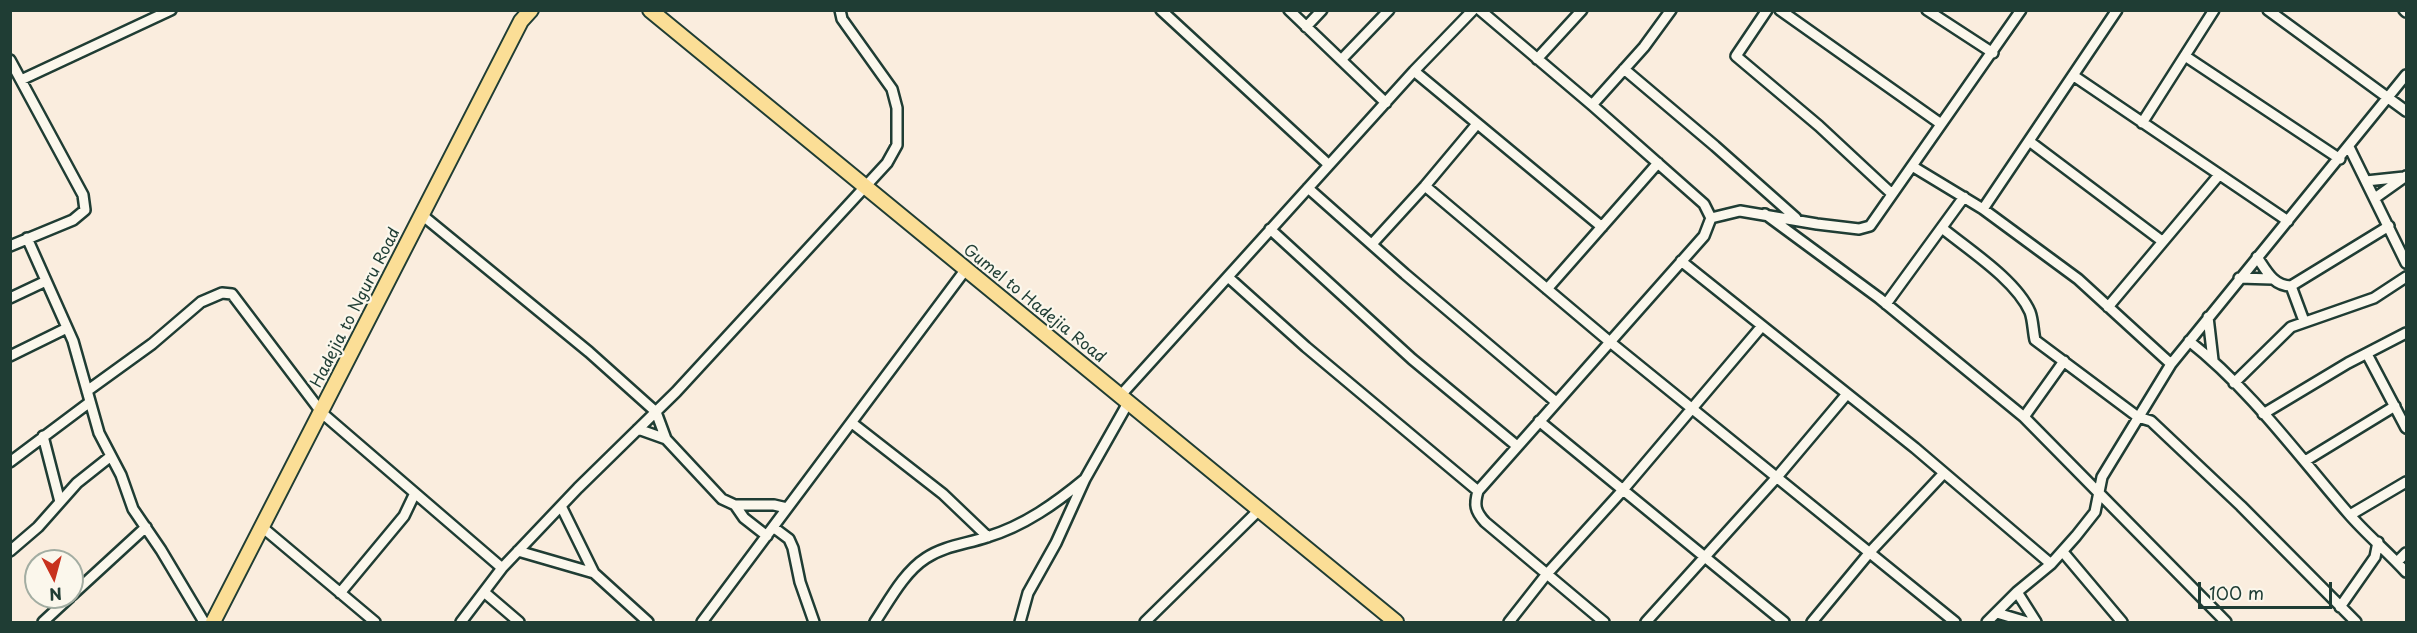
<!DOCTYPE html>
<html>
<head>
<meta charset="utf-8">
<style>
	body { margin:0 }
	#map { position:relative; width:2417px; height:633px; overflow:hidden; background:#faedde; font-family:"Playpen Sans",sans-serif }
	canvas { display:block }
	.frame { position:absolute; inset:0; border:12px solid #1f3d34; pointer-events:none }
	.north { position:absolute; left:24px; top:549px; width:60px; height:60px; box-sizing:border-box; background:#fbf7ec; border:2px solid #a3ada2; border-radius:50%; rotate:174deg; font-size:16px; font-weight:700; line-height:24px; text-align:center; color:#1f3d34 }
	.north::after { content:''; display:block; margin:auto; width:21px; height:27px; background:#c8321e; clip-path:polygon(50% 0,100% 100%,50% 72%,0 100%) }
	.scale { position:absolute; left:2198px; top:582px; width:134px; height:27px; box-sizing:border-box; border:3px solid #1f3d34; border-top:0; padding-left:8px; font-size:18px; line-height:21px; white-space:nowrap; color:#1f3d34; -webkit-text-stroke:4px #fbf7ec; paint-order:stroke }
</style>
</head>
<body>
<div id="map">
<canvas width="2417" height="633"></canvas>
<div class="frame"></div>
<div class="north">N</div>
<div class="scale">100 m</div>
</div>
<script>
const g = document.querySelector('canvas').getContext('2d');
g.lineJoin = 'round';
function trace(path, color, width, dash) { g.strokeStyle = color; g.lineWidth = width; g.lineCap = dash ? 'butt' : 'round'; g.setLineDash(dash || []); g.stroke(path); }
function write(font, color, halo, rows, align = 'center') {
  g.font = font + ' "Playpen Sans",sans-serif'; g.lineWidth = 4.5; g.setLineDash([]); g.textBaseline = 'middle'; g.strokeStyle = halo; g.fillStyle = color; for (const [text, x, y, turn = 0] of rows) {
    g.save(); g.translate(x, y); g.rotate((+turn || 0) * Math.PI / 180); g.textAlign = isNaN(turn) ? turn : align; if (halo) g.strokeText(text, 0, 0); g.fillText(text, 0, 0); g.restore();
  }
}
const minor = new Path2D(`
	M 1161,10 L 1329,165
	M 1289,10 L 1386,103
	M 1480,10 L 1592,105 L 1704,204 L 1711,218 L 1704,236 L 1478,491 C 1474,505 1475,511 1485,522 L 1604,622
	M 1767,10 L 1736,56 L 1819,126 L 1892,194
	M 1780,10 L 1941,124
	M 1927,10 L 1993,53
	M 2268,10 L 2406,111
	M 2404,10 L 2406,12
	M 1306,27 L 1322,10
	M 2185,56 L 2340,159
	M 1537,59 L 1582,10
	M 10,60 L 83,195 L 85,210 L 73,220 L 10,246
	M 1341,60 L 1389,10
	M 1624,69 L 1715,146 L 1796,218
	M 1414,71 L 1602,227
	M 2074,76 L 2288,221
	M 21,80 L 171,10
	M 1592,105 L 1644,47 L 1671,10
	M 2142,123 L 2214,10
	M 2029,141 L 2162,241
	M 2349,147 L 2406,263
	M 1912,166 L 1983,209 L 2078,279 L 2171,364
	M 2366,181 L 2404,177
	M 1425,186 L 1610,342 L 1955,622
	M 1308,188 L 1405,274 L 1556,402
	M 2375,198 L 2406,176
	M 1983,209 L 2117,10
	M 1765,214 L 1879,298 L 2024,417 L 2226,622
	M 422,215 L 589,352 L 656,412 L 666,439 L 722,499 L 735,505 L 744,518 L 767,536
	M 1711,218 L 1740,211 L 1817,224 L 1859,229 L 1870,226 L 2021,10
	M 1942,228 C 1969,250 2016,280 2030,312 C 2033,320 2033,331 2035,340 L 2138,417 L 2151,421 L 2241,506 L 2356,622
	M 1270,229 L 1412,359 L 1517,446
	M 27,238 L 73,341 L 99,433 L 121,475 L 133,509 L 161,550 L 204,622
	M 1372,244 L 1425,186 L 1477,124
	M 2257,257 C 2266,270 2273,286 2291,286 L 2389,226
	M 1681,261 L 1915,448 L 2051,564
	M 1228,277 L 1306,347 L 1478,491
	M 2239,278 L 2272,279
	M 2291,286 L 2304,321
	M 1547,289 L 1658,163
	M 10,298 L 46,281
	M 1886,304 L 1964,197
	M 2108,307 L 2219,175
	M 2208,317 L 2213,360
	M 2189,341 C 2250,389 2297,454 2348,513 C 2366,534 2388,552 2406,572
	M 2367,354 L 2406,428
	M 10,356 L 67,328
	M 2234,383 L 2291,327 L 2374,298 L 2406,277
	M 87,391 L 152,344 L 201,302 L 222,293 L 232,294 L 322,413 L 502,568
	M 1120,396 L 1414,71 L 1473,10
	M 2263,414 L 2348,363 L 2406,333
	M 2024,417 L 2064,361
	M 1539,421 L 1784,622
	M 852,423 L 943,494 L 988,537
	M 638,429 L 666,439
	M 43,436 L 60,502
	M 2305,461 L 2395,406
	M 10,462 L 90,402
	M 735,505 L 774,505 L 787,508
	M 561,506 L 594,573 L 648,622
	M 2350,515 L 2406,482
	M 262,527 L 375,622
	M 773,527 L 789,539 L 793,548 L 800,582 L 814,622
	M 10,551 L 38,527 L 77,483 L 111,456
	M 518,551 L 594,573
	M 2063,552 L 2122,622
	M 2397,562 L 2406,553
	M 484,592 L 519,622
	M 2017,592 L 2036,622
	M 340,593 L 404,516 L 415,493
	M 72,595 L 146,527
	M 2340,607 L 2375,557 L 2378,542
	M 1997,613 L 2027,622
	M 43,622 L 70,597
	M 461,622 L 502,568 L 578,488 L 676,392 L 887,163 L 897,145 L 897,108 L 892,89 L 842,19 L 840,10
	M 702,622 L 966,269
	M 875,622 C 889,601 904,572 926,558 C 944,546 966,544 987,537 C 1024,526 1056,503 1085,479
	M 1020,622 L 1028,593 L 1056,543 L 1085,479 L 1128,403
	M 1145,622 L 1259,510
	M 1509,622 L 1546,575 L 1622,491 L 1762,326
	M 1646,622 L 1777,477 L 1847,394
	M 1812,622 L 1870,552 L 1944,473
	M 1987,622 L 2017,592 L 2051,564 L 2076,536 L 2095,512 L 2102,477 L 2171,364 L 2406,75`);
const primary = new Path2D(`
	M 650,10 L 1396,622
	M 213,622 L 521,21 L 531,10`);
trace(minor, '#1f3d34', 14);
trace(primary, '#1f3d34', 18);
trace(minor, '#fbf7ec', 9);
trace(primary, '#fbde96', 14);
write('16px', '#1f3d34', '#fbf7ec', [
	["Gumel to Hadejia Road",1034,304,39],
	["Hadejia to Nguru Road",356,308,-63]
]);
</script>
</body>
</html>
